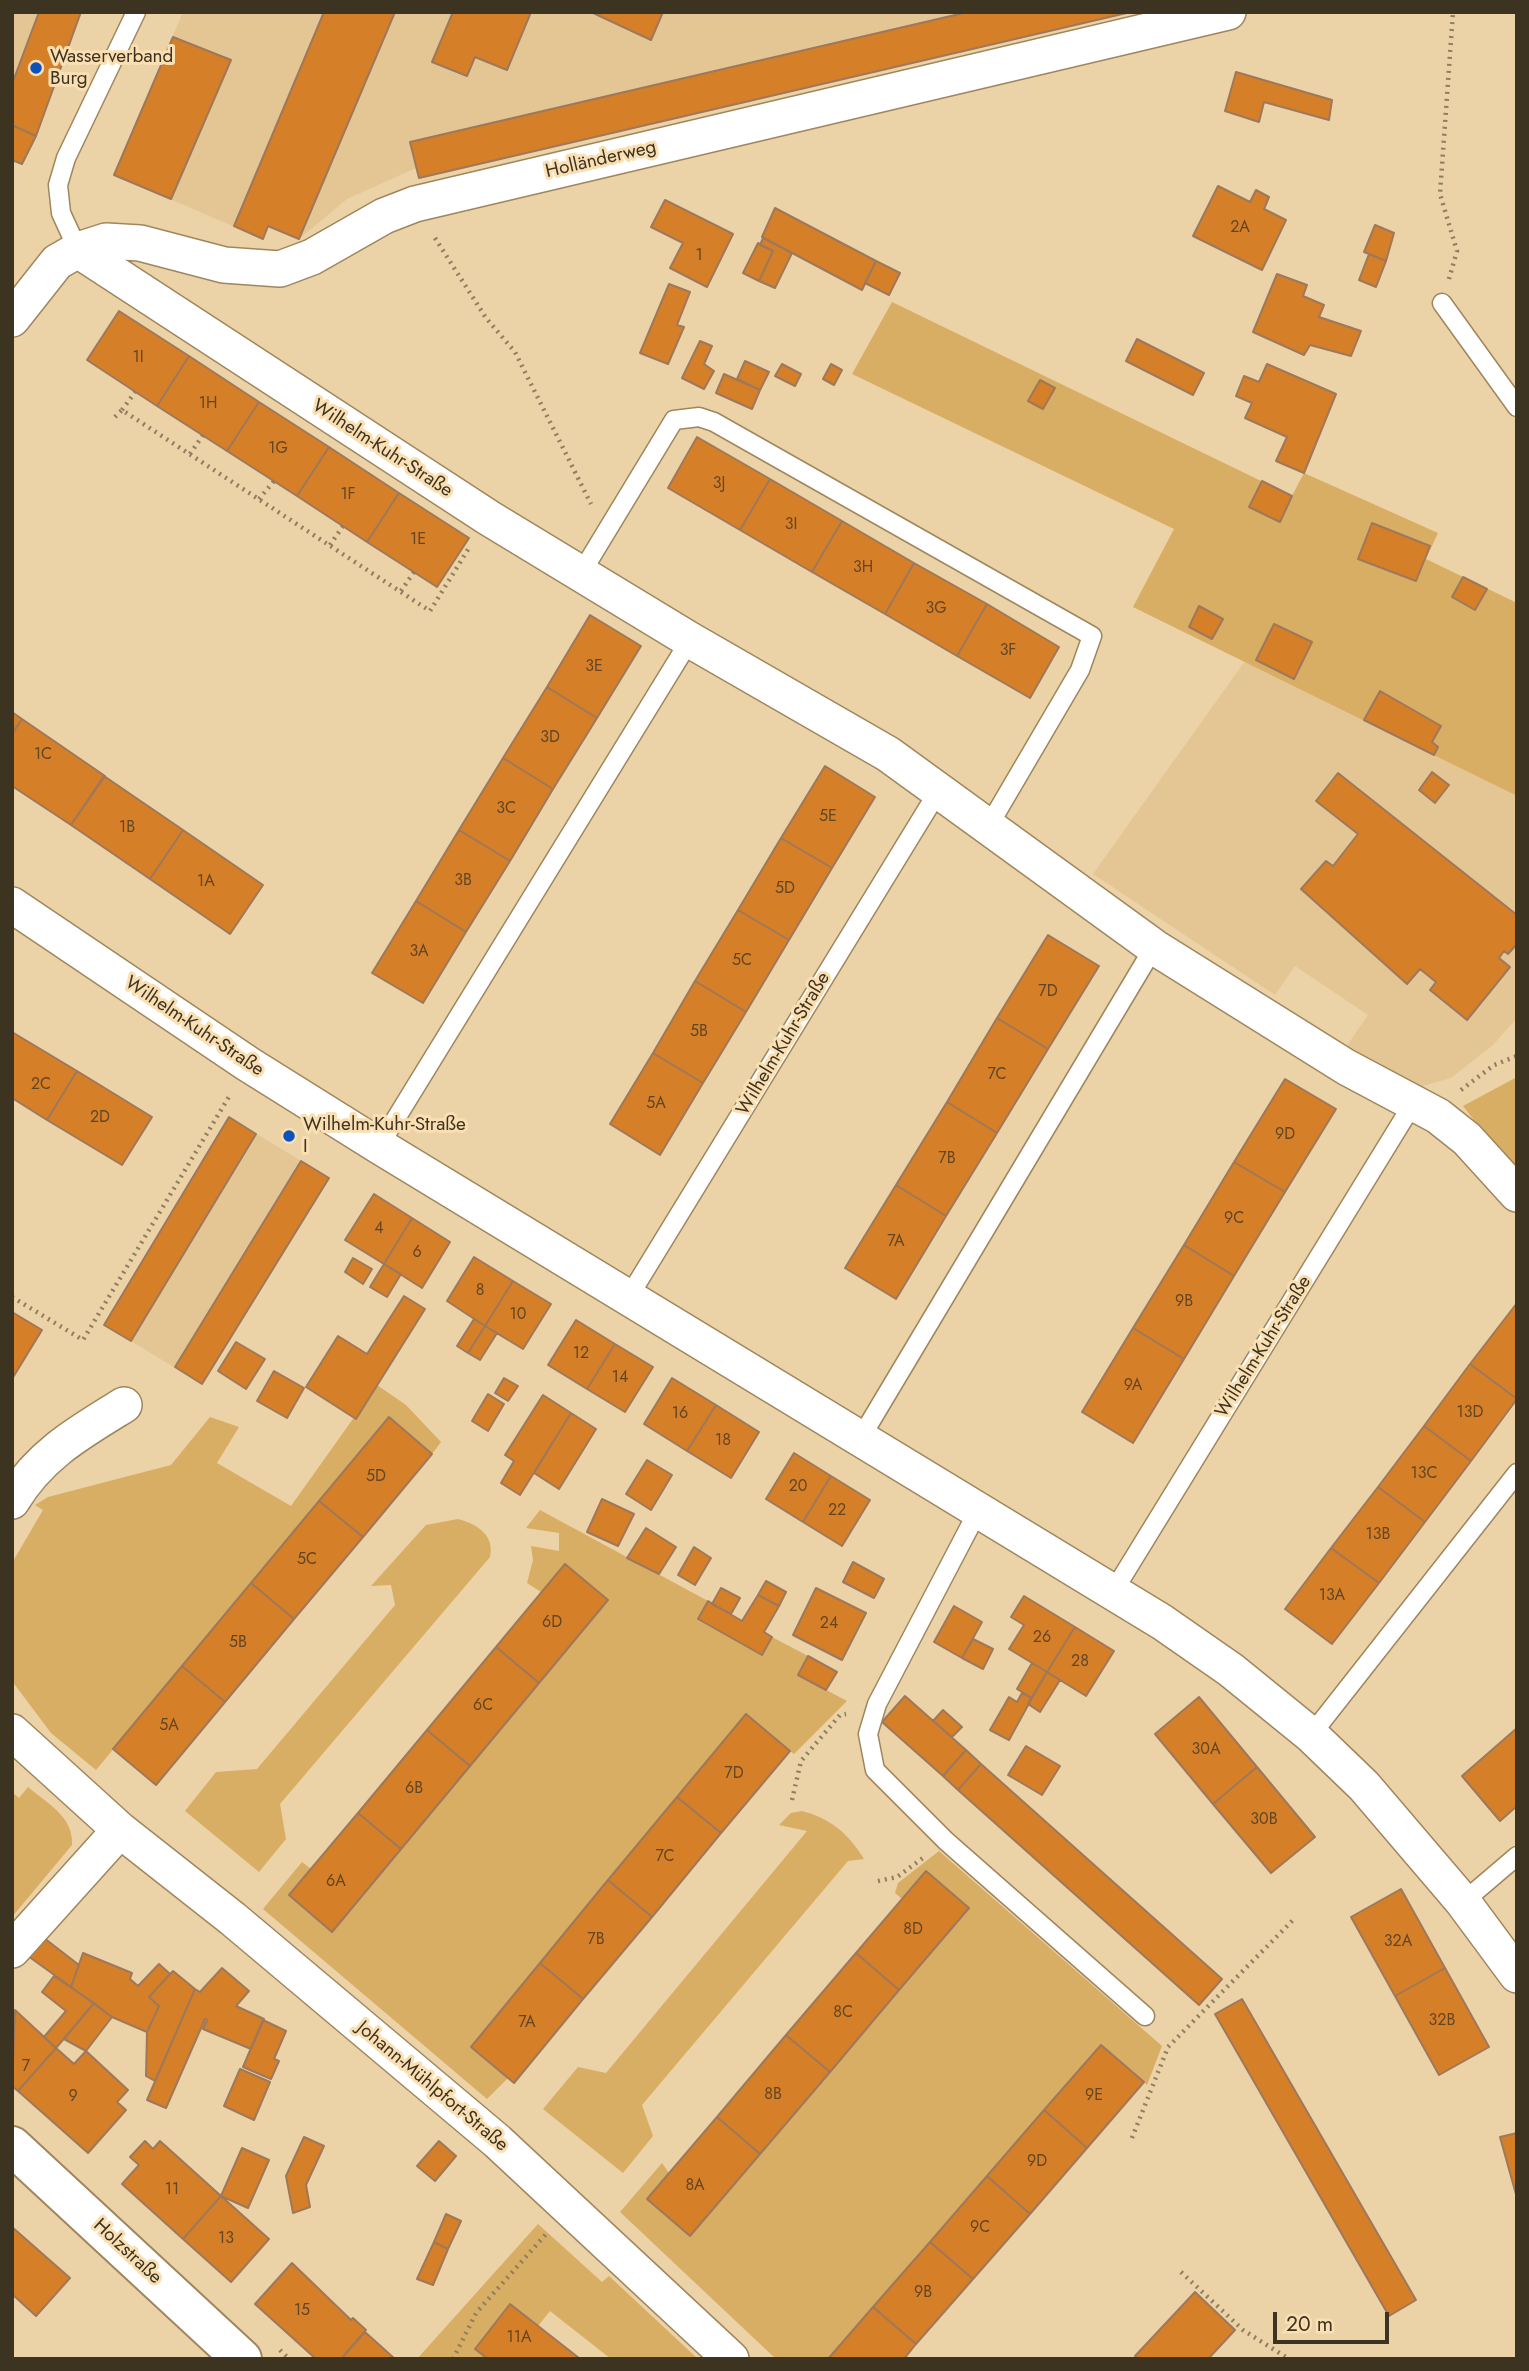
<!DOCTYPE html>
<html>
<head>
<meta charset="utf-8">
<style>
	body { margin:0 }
	#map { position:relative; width:1529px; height:2371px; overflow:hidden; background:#ecd2a7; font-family:Jost,sans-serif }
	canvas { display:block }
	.frame { position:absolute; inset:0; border:14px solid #3d3321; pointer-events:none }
	.scale { position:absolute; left:1273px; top:2312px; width:116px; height:32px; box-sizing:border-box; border:4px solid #3d3321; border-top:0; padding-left:9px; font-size:21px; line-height:24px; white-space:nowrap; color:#3d3321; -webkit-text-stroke:5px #fadfb3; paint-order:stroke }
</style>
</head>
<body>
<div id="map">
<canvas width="1529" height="2371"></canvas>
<div class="frame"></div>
<div class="scale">20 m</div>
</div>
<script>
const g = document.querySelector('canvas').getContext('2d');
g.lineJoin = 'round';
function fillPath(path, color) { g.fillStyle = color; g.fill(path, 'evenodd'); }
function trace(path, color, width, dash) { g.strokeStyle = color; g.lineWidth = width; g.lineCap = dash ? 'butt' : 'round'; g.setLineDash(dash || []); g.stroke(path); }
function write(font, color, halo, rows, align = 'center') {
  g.font = font + ' Jost,sans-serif'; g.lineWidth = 6; g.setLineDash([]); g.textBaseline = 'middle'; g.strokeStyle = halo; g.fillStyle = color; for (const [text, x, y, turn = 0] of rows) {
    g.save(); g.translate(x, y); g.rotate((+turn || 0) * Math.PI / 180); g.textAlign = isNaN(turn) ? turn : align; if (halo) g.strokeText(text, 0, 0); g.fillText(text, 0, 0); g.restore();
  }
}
fillPath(new Path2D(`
	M 12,12 L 81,12 L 36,136 L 12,125 Z
	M 183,12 L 1131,12 L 419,178 L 416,168 L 347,199 L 299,239 L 269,226 L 263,239 L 114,175 Z
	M 1245,661 L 1517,796 L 1517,1018 L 1493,1045 L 1451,1078 L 1419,1087 L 1346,1047 L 1368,1015 L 1295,966 L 1275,995 L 1093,874 Z
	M 229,1117 L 329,1178 L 202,1384 L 104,1325 Z`), '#e4c694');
fillPath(new Path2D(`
	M 892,302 L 1292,496 L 1304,473 L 1438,533 L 1426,559 L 1517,603 L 1517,796 L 1133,607 L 1174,529 L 852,374 Z
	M 1517,1077 L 1517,1175 L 1463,1106 Z
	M 377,1385 L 406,1405 L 441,1442 L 432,1454 L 388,1418 L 96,1770 L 51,1733 L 12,1681 L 12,1563 L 43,1510 L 35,1505 L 48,1497 L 171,1465 L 210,1417 L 239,1427 L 217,1463 L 291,1506 Z
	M 540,1510 L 708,1601 L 698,1620 L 762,1655 L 772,1637 L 808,1656 L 798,1675 L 847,1701 L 794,1754 L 746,1715 L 471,2046 L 508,2078 L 487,2099 L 263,1909 L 302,1862 L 311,1869 L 289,1895 L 332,1931 L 608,1600 L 565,1564 L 541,1592 L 527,1583 L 533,1560 L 531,1546 L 559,1551 L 559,1533 L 526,1528 Z
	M 458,1519 C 477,1524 495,1535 490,1557 L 280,1804 L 286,1839 L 259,1872 L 185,1811 L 216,1772 L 257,1769 L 395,1605 L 391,1585 L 371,1586 L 426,1525 Z
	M 28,1787 C 47,1803 74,1817 72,1845 L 12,1917 L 12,1792 L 19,1798 Z
	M 802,1811 C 830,1818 849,1834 864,1859 L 848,1861 L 642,2105 L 653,2136 L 623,2173 L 543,2109 L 578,2067 L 606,2073 L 807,1831 L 779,1825 L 791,1813 Z
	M 939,1851 L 1162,2046 L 1147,2085 L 1101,2045 L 828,2359 L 776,2359 L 620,2212 L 662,2163 L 669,2173 L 647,2199 L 691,2236 L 969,1908 L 926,1871 L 902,1899 L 895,1893 L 898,1883 Z
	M 538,2224 L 602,2282 L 609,2276 L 698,2359 L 611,2359 L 550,2311 L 538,2326 L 476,2349 L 487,2359 L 417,2359 Z`), '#d8ad64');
const building = new Path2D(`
	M 39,12 L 81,12 L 36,136 L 12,125 L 12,84 Z
	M 324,12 L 395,12 L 299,239 L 268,226 L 263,239 L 234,226 Z
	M 453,12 L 531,12 L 507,70 L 475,57 L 467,76 L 432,62 Z
	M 591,12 L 663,12 L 651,40 Z
	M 968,12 L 1131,12 L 419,178 L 410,142 Z
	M 173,37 L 231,60 L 171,199 L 114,175 Z
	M 1236,72 L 1332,100 L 1329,120 L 1264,102 L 1259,122 L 1225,111 Z
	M 12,125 L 36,136 L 22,164 L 12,160 Z
	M 1218,186 L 1250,202 L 1256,190 L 1269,197 L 1264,209 L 1286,220 L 1262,270 L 1193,236 Z
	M 665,200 L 733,234 L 707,287 L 670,268 L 683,243 L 651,227 Z
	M 775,208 L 876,261 L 862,290 L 762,237 Z
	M 1375,225 L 1394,233 L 1386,261 L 1364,252 Z
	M 763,238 L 792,253 L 775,288 L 759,281 L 773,251 L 760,245 Z
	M 758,243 L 773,251 L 759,281 L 743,273 Z
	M 1369,254 L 1386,261 L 1376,287 L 1359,280 Z
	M 876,261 L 900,273 L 889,295 L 865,283 Z
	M 1277,274 L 1307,285 L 1303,296 L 1324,305 L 1319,317 L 1361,331 L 1351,356 L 1310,345 L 1304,355 L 1253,332 Z
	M 669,284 L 690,292 L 677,325 L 684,327 L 668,364 L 640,353 Z
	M 119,311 L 189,356 L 157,406 L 87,360 Z
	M 1137,339 L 1204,373 L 1193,395 L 1126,361 Z
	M 700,341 L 712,346 L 704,364 L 714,371 L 704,389 L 682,378 Z
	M 189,356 L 259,402 L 227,451 L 157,406 Z
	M 745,361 L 769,372 L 760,390 L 737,379 Z
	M 782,364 L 801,374 L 795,386 L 775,376 Z
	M 831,364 L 842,370 L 834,385 L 823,379 Z
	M 1267,364 L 1336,394 L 1304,473 L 1276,461 L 1287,437 L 1245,418 L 1252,403 L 1236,396 L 1244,376 L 1259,382 Z
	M 724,374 L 760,390 L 752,409 L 716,393 Z
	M 1040,380 L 1055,388 L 1043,409 L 1028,401 Z
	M 259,402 L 329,447 L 297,496 L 227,451 Z
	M 697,437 L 770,479 L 740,530 L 668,488 Z
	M 329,447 L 399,493 L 367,542 L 297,496 Z
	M 770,479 L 842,521 L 812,572 L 740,530 Z
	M 1262,481 L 1292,496 L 1280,522 L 1249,507 Z
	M 399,493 L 469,538 L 437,587 L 367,542 Z
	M 842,521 L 914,563 L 885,614 L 812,572 Z
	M 1372,523 L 1430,546 L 1416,581 L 1358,559 Z
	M 914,563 L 987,604 L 957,656 L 885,614 Z
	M 1463,577 L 1487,589 L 1475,610 L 1452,597 Z
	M 987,604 L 1059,647 L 1030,698 L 957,656 Z
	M 1199,606 L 1223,619 L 1212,639 L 1189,627 Z
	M 590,615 L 641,646 L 597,718 L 547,687 Z
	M 1274,624 L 1312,642 L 1294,679 L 1256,660 Z
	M 547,687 L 597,718 L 553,789 L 503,758 Z
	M 1380,691 L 1441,726 L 1432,742 L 1438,747 L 1434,755 L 1364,720 Z
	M 12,712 L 22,719 L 12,734 Z
	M 22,719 L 105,776 L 71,825 L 12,786 L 12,734 Z
	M 503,758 L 553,789 L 510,861 L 459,830 Z
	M 825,766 L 875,797 L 832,868 L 781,838 Z
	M 1432,772 L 1449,785 L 1435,803 L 1419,790 Z
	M 1338,773 L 1517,915 L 1517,944 L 1508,954 L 1504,951 L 1499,958 L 1510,967 L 1467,1020 L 1430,990 L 1436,982 L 1420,969 L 1407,984 L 1301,889 L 1326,861 L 1333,866 L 1358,834 L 1316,801 Z
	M 104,776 L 183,830 L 150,879 L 71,825 Z
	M 183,830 L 263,885 L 230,934 L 150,879 Z
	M 459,830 L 510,861 L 466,932 L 416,901 Z
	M 781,838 L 832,868 L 789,940 L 738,910 Z
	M 416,901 L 466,932 L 423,1003 L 372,973 Z
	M 738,910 L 789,940 L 746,1012 L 695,981 Z
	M 1048,935 L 1099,966 L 1048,1049 L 997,1018 Z
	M 695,981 L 746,1012 L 703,1083 L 653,1053 Z
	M 997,1018 L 1048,1049 L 997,1133 L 947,1102 Z
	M 12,1032 L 77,1071 L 47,1120 L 12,1098 Z
	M 653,1053 L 703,1083 L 660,1155 L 610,1124 Z
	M 77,1071 L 152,1117 L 122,1165 L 47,1120 Z
	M 1285,1079 L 1336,1109 L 1285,1192 L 1234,1162 Z
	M 947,1102 L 997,1133 L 946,1216 L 896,1185 Z
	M 229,1117 L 256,1134 L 131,1341 L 104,1325 Z
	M 301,1161 L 329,1178 L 202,1384 L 175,1367 Z
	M 1234,1162 L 1285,1192 L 1234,1276 L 1184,1245 Z
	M 896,1185 L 946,1216 L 896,1299 L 845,1268 Z
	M 374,1194 L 412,1218 L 384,1264 L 345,1240 Z
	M 412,1218 L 450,1242 L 422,1288 L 384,1264 Z
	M 1184,1245 L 1234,1276 L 1184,1359 L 1133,1328 Z
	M 474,1257 L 513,1281 L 485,1326 L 447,1301 Z
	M 353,1258 L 372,1269 L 363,1284 L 345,1272 Z
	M 384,1264 L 401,1274 L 387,1297 L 370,1287 Z
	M 513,1281 L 551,1304 L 523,1349 L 485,1326 Z
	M 404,1296 L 425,1309 L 356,1419 L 306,1387 L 338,1336 L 367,1354 Z
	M 1517,1303 L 1517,1399 L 1470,1364 Z
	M 12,1312 L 42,1330 L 12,1379 Z
	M 474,1319 L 485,1326 L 468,1353 L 457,1346 Z
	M 576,1320 L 615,1344 L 587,1389 L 548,1365 Z
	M 485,1326 L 497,1333 L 480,1360 L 468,1353 Z
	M 1133,1328 L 1184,1359 L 1133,1443 L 1082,1412 Z
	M 236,1342 L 265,1359 L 246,1389 L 218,1371 Z
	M 615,1344 L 653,1367 L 625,1412 L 587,1389 Z
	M 1470,1364 L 1517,1399 L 1471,1461 L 1424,1426 Z
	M 274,1371 L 304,1388 L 287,1418 L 257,1401 Z
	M 504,1378 L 518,1386 L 508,1401 L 495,1393 Z
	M 672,1378 L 716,1405 L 687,1451 L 644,1424 Z
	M 488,1394 L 504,1404 L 488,1431 L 472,1421 Z
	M 543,1395 L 571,1413 L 520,1495 L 501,1483 L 514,1461 L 505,1455 Z
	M 716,1405 L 759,1432 L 731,1478 L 687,1451 Z
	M 571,1413 L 596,1429 L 559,1489 L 534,1473 Z
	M 389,1417 L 432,1454 L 363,1537 L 319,1501 Z
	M 1424,1426 L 1471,1461 L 1425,1522 L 1378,1487 Z
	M 794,1453 L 831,1476 L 803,1522 L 766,1499 Z
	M 647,1460 L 672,1475 L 651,1510 L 626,1494 Z
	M 831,1476 L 870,1500 L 842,1546 L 803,1522 Z
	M 1378,1487 L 1425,1522 L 1379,1583 L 1331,1548 Z
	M 602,1499 L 634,1514 L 618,1546 L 587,1532 Z
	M 319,1501 L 363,1537 L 294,1619 L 251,1583 Z
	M 646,1528 L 676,1547 L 659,1574 L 627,1558 Z
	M 694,1547 L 711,1558 L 695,1585 L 678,1575 Z
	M 1331,1548 L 1379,1583 L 1332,1644 L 1285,1609 Z
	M 853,1562 L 884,1579 L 874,1598 L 843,1582 Z
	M 565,1564 L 608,1600 L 539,1683 L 496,1647 Z
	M 766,1581 L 786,1592 L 779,1606 L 758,1595 Z
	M 251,1583 L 294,1619 L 225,1702 L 182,1666 Z
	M 721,1588 L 740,1598 L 731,1614 L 712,1604 Z
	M 816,1588 L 866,1613 L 842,1660 L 793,1635 Z
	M 758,1595 L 779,1606 L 764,1632 L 772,1637 L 762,1655 L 698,1619 L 708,1601 L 742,1621 Z
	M 1024,1596 L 1075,1627 L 1047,1672 L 1009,1649 L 1024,1625 L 1011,1617 Z
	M 954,1606 L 982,1622 L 962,1658 L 934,1642 Z
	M 1075,1627 L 1114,1651 L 1086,1696 L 1047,1672 Z
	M 973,1639 L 993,1649 L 983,1669 L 962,1658 Z
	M 496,1647 L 539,1683 L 470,1766 L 427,1730 Z
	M 808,1656 L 837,1672 L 826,1690 L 798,1675 Z
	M 1032,1663 L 1047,1672 L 1032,1698 L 1017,1689 Z
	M 182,1666 L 225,1702 L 156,1785 L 113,1749 Z
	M 1047,1672 L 1060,1680 L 1040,1712 L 1028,1704 Z
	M 1022,1693 L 1032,1698 L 1009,1740 L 990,1730 L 1009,1697 L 1017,1702 Z
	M 905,1696 L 966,1750 L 943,1776 L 882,1722 Z
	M 1199,1697 L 1257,1767 L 1213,1804 L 1155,1734 Z
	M 943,1710 L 962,1727 L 952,1737 L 933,1721 Z
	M 746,1714 L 790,1751 L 721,1833 L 677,1797 Z
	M 1517,1728 L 1517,1806 L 1500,1821 L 1462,1776 Z
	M 427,1730 L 470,1766 L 401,1849 L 358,1813 Z
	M 1026,1746 L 1060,1766 L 1042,1795 L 1008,1775 Z
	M 966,1750 L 981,1764 L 958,1790 L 943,1776 Z
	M 981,1764 L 1222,1979 L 1199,2005 L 958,1790 Z
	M 1257,1767 L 1315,1837 L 1271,1873 L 1213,1804 Z
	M 677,1797 L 721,1833 L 652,1917 L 608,1880 Z
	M 358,1813 L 401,1849 L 332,1932 L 289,1895 Z
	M 926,1871 L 969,1908 L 899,1990 L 856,1953 Z
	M 608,1880 L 652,1917 L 583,1999 L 540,1963 Z
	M 1401,1889 L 1445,1968 L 1395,1996 L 1351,1917 Z
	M 44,1938 L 79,1965 L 71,1987 L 28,1956 Z
	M 83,1953 L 132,1973 L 130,1979 L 138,1986 L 159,1964 L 170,1974 L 149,1997 L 159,2006 L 147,2032 L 112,2017 L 71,1987 Z
	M 856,1953 L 899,1990 L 830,2072 L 786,2035 Z
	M 540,1963 L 583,1999 L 514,2083 L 471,2047 Z
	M 222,1968 L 249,1991 L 236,2006 L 264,2019 L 251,2049 L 203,2029 L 207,2020 L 205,2019 L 166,2108 L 147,2100 L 195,1989 L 200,1992 Z
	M 1445,1968 L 1489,2047 L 1439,2075 L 1395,1996 Z
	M 173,1971 L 195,1989 L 155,2081 L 146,2076 L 147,2032 L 159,2006 L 149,1997 Z
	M 54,1976 L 94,2003 L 56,2048 L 44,2037 L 66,2011 L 42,1992 Z
	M 1242,1999 L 1416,2300 L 1389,2316 L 1215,2014 Z
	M 94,2003 L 112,2017 L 86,2051 L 64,2039 Z
	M 15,2010 L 56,2048 L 18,2091 L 12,2086 Z
	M 263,2020 L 286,2031 L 274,2059 L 279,2061 L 271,2079 L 243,2067 Z
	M 786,2035 L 830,2072 L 760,2154 L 717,2117 Z
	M 1101,2045 L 1144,2082 L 1087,2148 L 1044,2110 Z
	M 56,2048 L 74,2064 L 86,2051 L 128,2090 L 117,2102 L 126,2110 L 88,2153 L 18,2091 Z
	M 240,2069 L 270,2082 L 254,2120 L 224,2106 Z
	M 1044,2110 L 1087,2148 L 1030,2214 L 987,2176 Z
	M 717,2117 L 760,2154 L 690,2236 L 647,2199 Z
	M 1517,2133 L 1517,2198 L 1500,2137 Z
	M 304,2137 L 324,2146 L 306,2185 L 310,2207 L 293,2213 L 286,2176 Z
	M 145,2141 L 153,2149 L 160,2141 L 221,2196 L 183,2239 L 122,2184 L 139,2165 L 130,2157 Z
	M 439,2141 L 456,2156 L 435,2181 L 417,2166 Z
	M 242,2148 L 269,2160 L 248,2208 L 221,2196 Z
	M 987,2176 L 1030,2214 L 973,2279 L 930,2242 Z
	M 221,2196 L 269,2239 L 231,2282 L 183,2239 Z
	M 446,2214 L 461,2221 L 448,2249 L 434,2242 Z
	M 12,2227 L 70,2278 L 36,2316 L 12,2294 Z
	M 434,2242 L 448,2249 L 433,2285 L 417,2279 Z
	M 930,2242 L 973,2279 L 916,2344 L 873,2307 Z
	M 292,2263 L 351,2320 L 353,2318 L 366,2330 L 341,2359 L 316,2359 L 255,2304 Z
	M 1195,2292 L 1235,2330 L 1208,2359 L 1138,2359 L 1135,2356 Z
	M 510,2304 L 579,2358 L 578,2359 L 488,2359 L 475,2349 Z
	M 873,2307 L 916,2344 L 904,2359 L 828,2359 Z
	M 365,2332 L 395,2359 L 341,2359 Z`);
fillPath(building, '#d67f29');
trace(building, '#9e785a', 2);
const lane = new Path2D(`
	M 78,250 L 61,213 L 58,185 L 66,158 L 136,12
	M 1442,303 L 1517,407
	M 580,575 L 674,420 L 699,417 L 714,422 L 1092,636 L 1080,670 L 988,827
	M 379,1146 L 690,640
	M 628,1298 L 939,790
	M 860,1439 L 1154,947
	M 979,1509 L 877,1704 L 868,1734 L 875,1770 L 946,1841 L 1145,2016
	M 1113,1592 L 1414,1102
	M 1311,1735 L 1517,1473
	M 1463,1902 L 1517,1856`);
const street = new Path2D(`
	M 78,250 L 489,518 L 690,640 L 888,754 L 1154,947 L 1346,1067 L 1438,1116 L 1467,1139 L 1517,1194
	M 12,319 L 57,262 L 78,250 L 106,241 L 140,243 L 224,265 L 280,269 L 312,257 L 384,216 L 415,204 L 1228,12
	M 12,905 L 248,1064 L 379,1146 L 1162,1622 L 1231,1670 L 1311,1735 L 1364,1786 L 1463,1902 L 1517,1975
	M 12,1501 C 39,1455 80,1432 124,1405
	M 12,1732 L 120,1830 L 233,1919 L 497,2141 L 731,2359
	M 12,1950 L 120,1830`);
const secondary = new Path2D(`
	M 12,2146 L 242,2359`);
trace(lane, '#9f865d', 21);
trace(street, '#9f865d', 38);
trace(secondary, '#9f865d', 42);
trace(new Path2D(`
	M 435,238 L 486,318 L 515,352 L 591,504
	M 1449,279 L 1457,251 L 1440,194 L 1453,12
	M 122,410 L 135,392
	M 115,417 L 122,410 L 430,611 L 469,548
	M 190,454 L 203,435
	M 259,499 L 274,481
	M 330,545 L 343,526
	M 401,591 L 414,572
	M 1461,1090 L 1494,1065 L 1517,1056
	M 12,1297 L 83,1340 L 230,1095
	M 792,1800 L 801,1761 L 840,1715 L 846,1714
	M 878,1881 L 897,1877 L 923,1858
	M 1132,2138 L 1168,2047 L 1294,1919
	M 1181,2272 L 1243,2330 L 1289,2359
	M 280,2350 L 289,2359
	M 453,2359 L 476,2313 L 546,2234`), '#8f7e60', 4.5, [2, 5]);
trace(lane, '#fff', 18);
trace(street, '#fff', 35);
trace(secondary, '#fff', 38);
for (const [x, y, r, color] of [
	[36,68,7,"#0b52bc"],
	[289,1136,7,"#0b52bc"]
]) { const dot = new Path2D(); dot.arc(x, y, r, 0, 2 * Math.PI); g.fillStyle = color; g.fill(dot); trace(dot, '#fadfb3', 2.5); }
write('16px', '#634623', null, [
	["2A",1240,228],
	["1",699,256],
	["1I",138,358],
	["1H",208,404],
	["1G",278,449],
	["3J",719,484],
	["1F",348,495],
	["3I",791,525],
	["1E",418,540],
	["3H",863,568],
	["3G",936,609],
	["3F",1008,651],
	["3E",594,667],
	["3D",550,738],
	["1C",43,755],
	["3C",506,809],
	["5E",828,817],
	["1B",127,828],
	["3B",463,881],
	["1A",206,882],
	["5D",785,889],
	["3A",419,952],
	["5C",742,961],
	["7D",1048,992],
	["5B",699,1032],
	["7C",997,1075],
	["2C",41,1085],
	["5A",656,1104],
	["2D",100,1118],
	["9D",1285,1135],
	["7B",947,1159],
	["9C",1234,1219],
	["4",379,1229],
	["7A",896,1242],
	["6",417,1253],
	["8",480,1291],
	["9B",1184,1302],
	["10",518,1315],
	["12",581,1354],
	["14",620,1378],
	["9A",1133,1386],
	["13D",1470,1413],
	["16",680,1414],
	["18",723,1441],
	["13C",1424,1474],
	["5D",376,1477],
	["20",798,1487],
	["22",837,1511],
	["13B",1378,1535],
	["5C",307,1560],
	["13A",1332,1596],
	["6D",552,1623],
	["24",829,1624],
	["26",1042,1638],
	["5B",238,1643],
	["28",1080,1662],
	["6C",483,1706],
	["5A",169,1726],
	["30A",1206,1750],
	["7D",734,1774],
	["6B",414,1789],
	["30B",1264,1820],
	["7C",665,1857],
	["6A",336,1882],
	["8D",913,1930],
	["7B",596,1940],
	["32A",1398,1942],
	["8C",843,2013],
	["32B",1442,2021],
	["7A",527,2023],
	["7",26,2067],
	["8B",773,2095],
	["9E",1094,2096],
	["9",73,2097],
	["9D",1037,2162],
	["8A",695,2186],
	["11",172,2190],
	["9C",980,2228],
	["13",226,2239],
	["9B",923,2293],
	["15",302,2311],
	["11A",519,2338]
]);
write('19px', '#3d3321', '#fadfb3', [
	["Wasserverband",50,57],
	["Burg",50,79],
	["Wilhelm-Kuhr-Straße",303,1125],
	["I",303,1147]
], 'left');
write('19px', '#3d3321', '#fadfb3', [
	["Holländerweg",601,160,-13],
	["Wilhelm-Kuhr-Straße",382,449,33],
	["Wilhelm-Kuhr-Straße",194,1027,34],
	["Wilhelm-Kuhr-Straße",784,1044,-59],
	["Wilhelm-Kuhr-Straße",1264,1347,-58],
	["Johann-Mühlpfort-Straße",432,2087,40],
	["Holzstraße",127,2252,43]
]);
</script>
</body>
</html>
